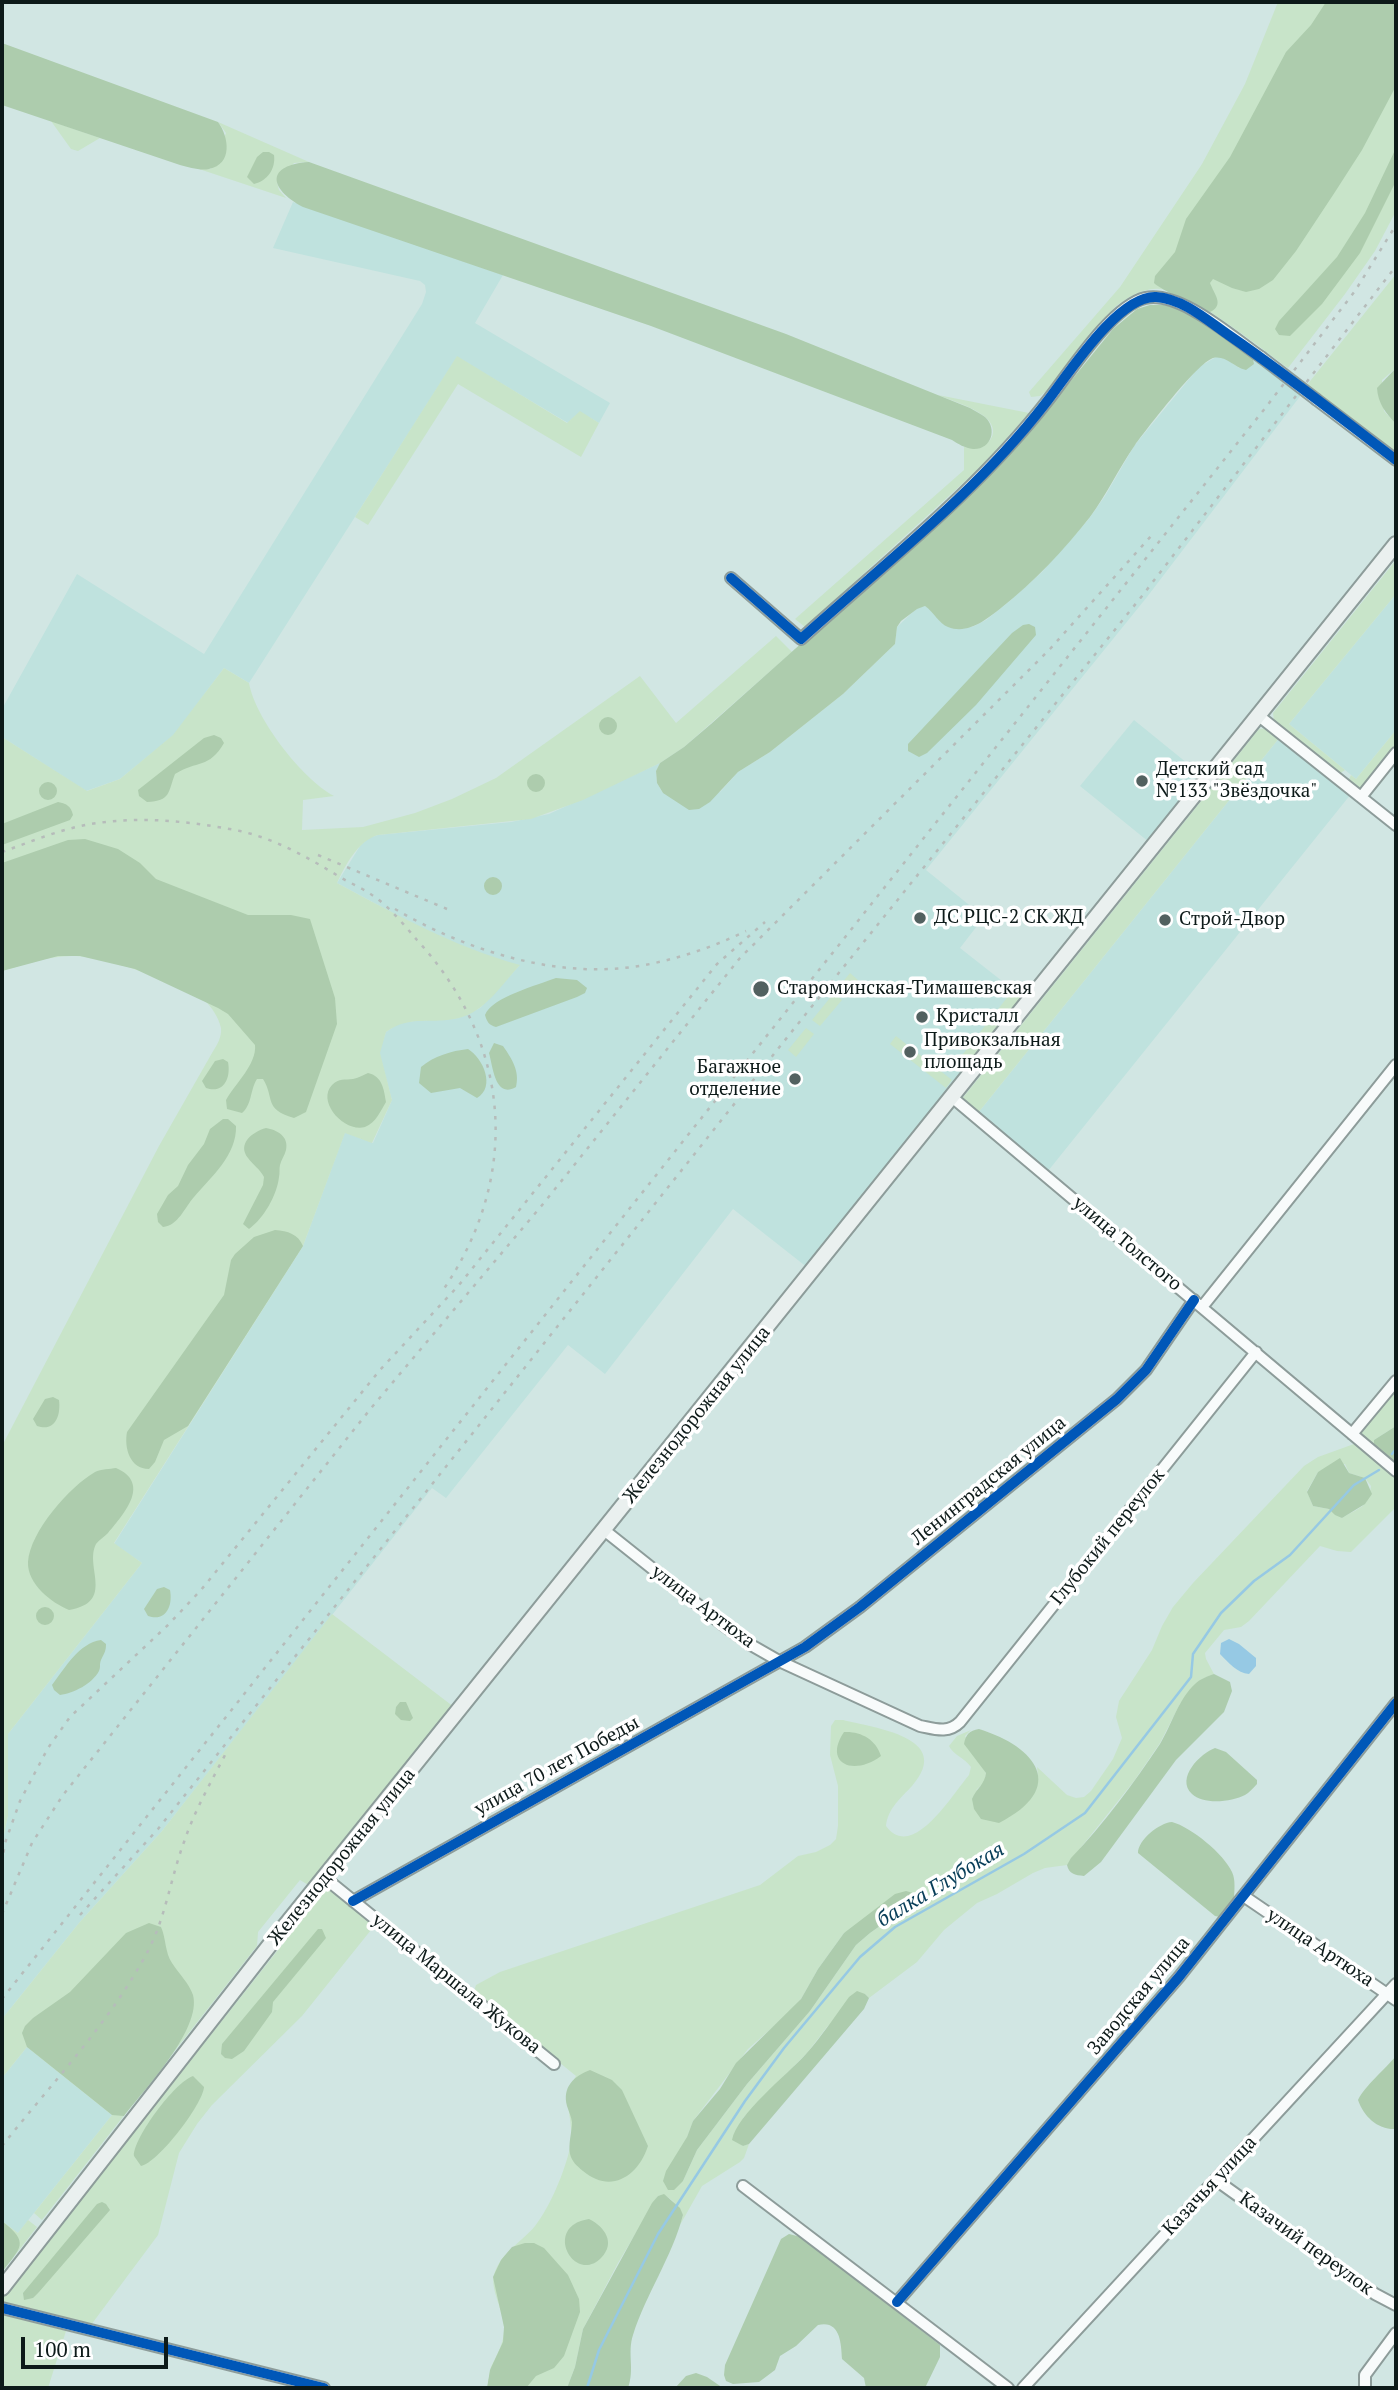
<!DOCTYPE html>
<html>
<head>
<meta charset="utf-8">
<style>
	body { margin:0 }
	#map { position:relative; width:1398px; height:2390px; overflow:hidden; background:#d1e6e3; font-family:"PT Serif",serif }
	canvas { display:block }
	.frame { position:absolute; inset:0; border:4px solid #0d1a19; pointer-events:none }
	.scale { position:absolute; left:21px; top:2337px; width:147px; height:32px; box-sizing:border-box; border:4px solid #0d1a19; border-top:0; padding-left:9px; font-size:21px; line-height:24px; white-space:nowrap; color:#0d1a19; -webkit-text-stroke:5px #fff; paint-order:stroke }
</style>
</head>
<body>
<div id="map">
<canvas width="1398" height="2390"></canvas>
<div class="frame"></div>
<div class="scale">100 m</div>
</div>
<script>
const g = document.querySelector('canvas').getContext('2d');
g.lineJoin = 'round';
function fillPath(path, color) { g.fillStyle = color; g.fill(path, 'evenodd'); }
function trace(path, color, width, dash) { g.strokeStyle = color; g.lineWidth = width; g.lineCap = dash ? 'butt' : 'round'; g.setLineDash(dash || []); g.stroke(path); }
function write(font, color, halo, rows, align = 'center') {
  g.font = font + ' "PT Serif",serif'; g.lineWidth = 7; g.setLineDash([]); g.textBaseline = 'middle'; g.strokeStyle = halo; g.fillStyle = color; for (const [text, x, y, turn = 0] of rows) {
    g.save(); g.translate(x, y); g.rotate((+turn || 0) * Math.PI / 180); g.textAlign = isNaN(turn) ? turn : align; if (halo) g.strokeText(text, 0, 0); g.fillText(text, 0, 0); g.restore();
  }
}
fillPath(new Path2D(`
	M 293,202 L 503,275 L 475,323 L 610,403 L 599,423 L 580,412 L 568,423 L 457,357 L 249,683 L 224,668 L 174,735 L 120,779 L 86,791 L 2,737 L 2,709 L 77,574 L 204,654 L 422,304 L 426,292 L 425,285 L 420,281 L 273,248 Z
	M 1216,357 L 1224,357 L 1239,368 L 1254,364 L 1253,359 L 1301,395 L 1147,597 L 926,870 L 984,917 L 960,948 L 1025,999 L 808,1268 L 733,1209 L 605,1374 L 568,1345 L 446,1498 L 432,1488 L 162,1831 L 79,1923 L 2,2019 L 2,1843 L 8,1816 L 8,1734 L 142,1563 L 114,1544 L 303,1246 L 345,1132 L 373,1143 L 392,1100 L 379,1053 L 386,1032 L 401,1022 L 459,1018 L 480,1008 L 519,966 L 488,957 L 434,935 L 337,883 L 360,846 L 368,838 L 378,835 L 511,822 L 549,814 L 660,763 L 656,771 L 657,783 L 663,793 L 720,792 L 738,772 L 770,752 L 843,694 L 895,644 L 897,627 L 917,608 L 925,606 L 933,611 L 943,624 L 972,627 L 986,620 L 1011,600 L 1042,572 L 1088,520 L 1105,496 L 1134,446 L 1199,367 Z
	M 1396,594 L 1396,730 L 1356,779 L 1289,724 Z
	M 1134,720 L 1203,776 L 1149,842 L 1080,786 Z
	M 1280,737 L 1351,794 L 1048,1171 L 978,1113 Z
	M 27,2047 L 112,2115 L 18,2233 L 2,2221 L 2,2078 Z`), '#bfe2de');
fillPath(new Path2D(`
	M 1278,2 L 1396,2 L 1396,211 L 1375,251 L 1345,294 L 1288,368 C 1259,347 1193,293 1160,289 C 1144,287 1127,298 1115,307 L 1048,390 L 1040,396 L 1031,397 L 1029,392 L 1120,287 L 1202,164 L 1245,84 Z
	M 51,121 L 100,138 L 78,151 L 71,149 Z
	M 218,122 L 309,162 L 294,163 L 277,182 L 279,190 L 286,198 L 199,169 L 211,169 L 226,133 Z
	M 1396,274 L 1396,368 L 1382,380 L 1384,411 L 1396,424 L 1396,453 L 1307,385 Z
	M 457,356 L 567,423 L 580,411 L 599,423 L 581,457 L 458,384 L 368,525 L 355,517 Z
	M 938,395 L 1029,413 L 984,464 L 805,627 L 795,619 L 964,470 L 964,447 C 988,452 1004,432 984,416 C 970,406 953,401 938,395 Z
	M 1396,560 L 1396,594 L 1289,724 L 1345,770 L 1339,774 L 1277,725 L 1274,721 L 1273,713 Z
	M 776,636 L 792,652 L 684,747 L 660,763 L 583,800 L 531,819 L 378,835 C 358,841 346,864 337,883 C 397,915 454,947 520,965 C 502,984 485,1012 459,1018 C 432,1025 411,1014 386,1032 L 380,1053 L 392,1100 L 372,1143 L 345,1133 L 303,1246 L 114,1543 L 142,1563 L 8,1734 L 8,1816 L 2,1843 L 2,1446 L 159,1146 L 212,1053 C 217,1045 222,1037 221,1028 C 219,1018 211,1006 204,1000 C 178,982 107,957 76,956 C 50,955 26,964 2,971 L 2,737 L 87,791 L 120,779 L 173,735 L 224,668 L 249,683 C 255,718 302,779 334,796 L 303,800 L 302,830 L 363,827 L 415,813 L 452,799 L 496,778 L 640,676 L 676,723 Z
	M 1268,728 L 1280,737 L 978,1113 L 961,1100 L 1259,729 Z
	M 1396,730 L 1396,747 L 1365,786 L 1357,788 L 1348,781 L 1351,775 L 1356,779 Z
	M 850,973 L 858,980 L 845,996 L 837,989 Z
	M 1013,990 L 1025,999 L 967,1072 L 956,1063 Z
	M 834,993 L 842,1000 L 820,1026 L 812,1020 Z
	M 806,1028 L 814,1034 L 796,1057 L 788,1050 Z
	M 896,1036 L 952,1080 L 946,1088 L 890,1044 Z
	M 1396,1389 L 1396,1426 L 1374,1440 L 1374,1445 L 1360,1433 Z
	M 1354,1444 L 1396,1479 L 1396,1507 L 1351,1552 L 1337,1551 L 1320,1546 L 1249,1621 L 1241,1627 L 1224,1630 L 1205,1653 L 1206,1659 L 1214,1674 L 1205,1678 L 1180,1704 L 1160,1743 L 1134,1781 L 1067,1865 L 1045,1868 L 1033,1873 L 997,1894 L 977,1903 L 944,1930 L 917,1962 L 869,1998 L 865,1994 L 827,2027 L 807,2053 L 743,2118 L 742,2146 L 749,2144 L 744,2158 L 740,2162 L 702,2186 L 680,2225 L 683,2215 C 676,2205 671,2194 658,2196 L 618,2263 L 583,2329 L 575,2367 L 567,2388 L 487,2388 C 489,2381 489,2374 491,2367 C 497,2354 505,2342 504,2327 C 504,2311 490,2290 494,2275 C 500,2253 522,2242 535,2226 C 551,2205 564,2173 570,2148 C 576,2119 559,2102 576,2076 L 478,1996 L 474,1991 L 476,1985 L 500,1972 L 760,1885 L 798,1856 L 816,1852 L 830,1845 L 836,1839 L 838,1826 L 838,1786 L 830,1755 L 831,1726 L 835,1720 L 843,1720 C 874,1728 955,1737 912,1786 C 901,1798 888,1808 886,1826 C 912,1862 952,1795 969,1775 L 971,1767 C 965,1758 953,1755 949,1746 L 957,1736 L 971,1730 L 965,1736 L 986,1773 L 985,1782 L 976,1790 L 1038,1775 L 1037,1767 L 1067,1795 L 1076,1798 L 1084,1797 L 1091,1791 L 1113,1759 L 1122,1738 L 1116,1717 L 1119,1701 L 1152,1650 L 1162,1626 L 1173,1607 L 1193,1583 L 1304,1466 L 1318,1457 ZM 1345,1464 L 1349,1473 L 1365,1478 L 1371,1486 C 1368,1508 1360,1507 1342,1518 L 1329,1509 L 1313,1506 L 1307,1491 L 1318,1472 ZM 911,1904 L 870,1933 L 856,1945 L 810,2011 L 747,2084 L 697,2150 L 683,2181 L 687,2137 L 693,2121 L 748,2049 L 790,2012 L 801,1999 L 818,1969 L 844,1933 Z
	M 332,1614 L 454,1707 L 310,1886 L 300,1880 L 258,1932 L 257,1946 L 42,2220 L 34,2213 L 112,2115 L 27,2047 L 2,2078 L 2,2019 L 79,1923 L 162,1831 Z
	M 327,1888 L 375,1925 L 302,2016 L 212,2105 L 197,2124 L 179,2153 L 158,2235 L 91,2325 L 2,2303 L 2,2299 Z
	M 28,2220 L 37,2227 L 2,2272 L 2,2221 L 18,2233 Z
	M 2,2314 L 66,2331 L 48,2388 L 2,2388 Z`), '#c8e4c9');
fillPath(new Path2D(`
	M 1326,2 L 1396,2 L 1396,86 L 1362,150 L 1335,192 L 1296,251 L 1273,280 L 1259,289 L 1246,292 L 1232,288 L 1213,279 L 1210,283 C 1214,294 1225,305 1210,312 C 1198,307 1161,290 1154,283 L 1155,276 L 1175,252 L 1186,219 L 1230,157 L 1286,52 L 1311,25 Z
	M 2,43 L 218,122 C 229,137 233,164 209,169 C 200,171 189,167 180,165 L 2,105 Z
	M 1396,148 L 1396,181 L 1360,253 L 1322,304 L 1290,336 L 1279,335 L 1275,329 L 1279,321 L 1337,257 L 1365,213 Z
	M 263,152 L 269,152 L 274,155 C 276,169 267,181 254,184 L 247,177 L 257,157 Z
	M 309,162 L 786,334 L 970,408 C 975,411 981,414 985,417 C 998,429 991,450 973,449 C 965,448 958,444 952,440 L 651,326 L 303,207 C 268,188 266,165 309,162 Z
	M 1150,305 L 1164,305 L 1184,310 L 1245,352 L 1253,359 L 1254,364 L 1246,370 C 1233,367 1226,355 1213,358 C 1197,363 1147,429 1135,445 C 1119,468 1107,494 1090,517 C 1064,550 1034,582 1001,608 C 987,619 968,635 948,627 C 939,624 934,612 925,606 L 917,609 L 901,621 L 897,627 L 895,644 L 843,694 L 770,752 L 738,772 L 710,802 L 699,809 L 689,810 L 663,793 L 657,783 L 656,771 L 660,763 L 684,747 L 711,724 L 992,473 L 1048,409 L 1113,329 L 1137,309 Z
	M 1396,368 L 1396,424 C 1386,413 1378,404 1377,388 Z
	M 1029,624 L 1035,627 L 1036,635 L 976,705 L 927,753 L 919,757 L 908,751 L 908,744 L 1012,633 L 1023,625 Z
	M599 726a9 9 0 1 1 18 0a9 9 0 1 1-18 0Z
	M 214,735 L 221,738 L 224,743 C 209,769 197,760 175,774 C 168,792 171,801 147,802 L 139,796 L 138,790 L 204,738 Z
	M527 783a9 9 0 1 1 18 0a9 9 0 1 1-18 0Z
	M39 791a9 9 0 1 1 18 0a9 9 0 1 1-18 0Z
	M 58,802 C 67,804 71,806 73,815 L 70,820 L 2,845 L 2,824 Z
	M 85,839 L 118,849 L 140,863 L 156,879 L 248,915 L 291,915 L 310,919 L 335,998 L 337,1024 L 306,1112 L 294,1118 C 263,1109 275,1098 263,1079 L 257,1079 C 250,1090 252,1105 242,1113 L 227,1109 L 226,1100 C 235,1084 257,1064 255,1045 L 228,1014 L 218,1008 L 135,969 L 80,956 L 58,956 L 2,971 L 2,863 L 68,840 Z
	M484 886a9 9 0 1 1 18 0a9 9 0 1 1-18 0Z
	M 556,978 L 577,980 L 587,988 L 585,993 L 577,997 L 496,1027 C 489,1025 487,1022 485,1015 C 492,997 538,985 556,978 Z
	M 494,1043 L 503,1046 C 512,1059 520,1071 516,1087 C 495,1099 493,1067 489,1053 Z
	M 468,1049 C 483,1058 496,1087 477,1098 L 460,1088 L 431,1093 L 419,1083 L 421,1067 C 434,1056 451,1051 468,1049 Z
	M 223,1059 L 228,1062 C 231,1078 224,1094 206,1088 L 202,1081 L 215,1061 Z
	M 368,1073 C 382,1076 384,1089 386,1102 C 381,1110 376,1123 365,1127 C 345,1133 316,1102 332,1085 C 339,1078 345,1080 353,1079 C 358,1078 363,1075 368,1073 Z
	M 223,1119 L 228,1119 L 236,1126 C 237,1155 211,1177 194,1197 C 185,1207 178,1226 163,1227 L 158,1222 L 157,1214 L 168,1195 L 178,1186 L 188,1165 L 204,1144 L 210,1129 Z
	M 266,1128 C 277,1130 289,1136 286,1150 C 285,1155 281,1160 280,1165 C 279,1169 280,1173 279,1177 C 277,1195 264,1218 249,1229 L 243,1224 L 263,1185 L 264,1177 C 260,1169 253,1165 248,1158 C 237,1144 252,1132 266,1128 Z
	M 275,1230 C 288,1231 298,1234 303,1246 L 188,1426 L 164,1440 L 155,1462 L 149,1469 C 130,1469 124,1448 127,1432 L 224,1295 L 231,1260 L 235,1254 L 254,1237 Z
	M 53,1397 L 59,1400 C 61,1416 55,1432 37,1426 L 33,1419 L 45,1399 Z
	M 1396,1426 L 1396,1463 L 1374,1445 L 1374,1440 Z
	M 1340,1458 L 1349,1473 L 1365,1478 L 1372,1494 L 1365,1504 L 1342,1518 L 1335,1515 L 1329,1509 L 1313,1506 L 1307,1492 L 1318,1472 Z
	M 116,1468 C 151,1483 125,1513 108,1533 C 105,1536 99,1540 96,1544 C 84,1567 116,1602 69,1610 C 52,1603 27,1584 28,1562 C 30,1532 69,1487 95,1472 C 101,1469 110,1469 116,1468 Z
	M 164,1587 L 170,1590 C 173,1606 166,1622 148,1616 L 144,1609 L 157,1589 Z
	M36 1616a9 9 0 1 1 18 0a9 9 0 1 1-18 0Z
	M 101,1640 L 106,1644 C 106,1652 104,1653 101,1660 C 99,1665 101,1666 99,1671 C 92,1684 74,1693 60,1695 L 54,1690 L 52,1685 C 65,1668 79,1643 101,1640 Z
	M 1214,1674 L 1230,1682 L 1232,1691 L 1224,1712 L 1176,1760 L 1101,1862 L 1084,1876 C 1075,1875 1069,1874 1067,1865 L 1071,1858 C 1104,1824 1133,1784 1160,1744 C 1172,1724 1178,1700 1195,1684 C 1200,1679 1208,1676 1214,1674 Z
	M 400,1702 L 406,1702 L 413,1718 L 410,1721 L 401,1720 L 395,1714 L 396,1707 Z
	M 979,1729 C 1037,1747 1068,1788 999,1823 L 981,1819 L 974,1809 L 972,1799 C 976,1789 985,1784 986,1773 L 964,1744 C 966,1734 969,1731 979,1729 Z
	M 844,1732 C 860,1731 876,1739 881,1756 C 853,1777 823,1763 844,1732 Z
	M 1215,1748 L 1226,1752 L 1257,1780 L 1257,1784 C 1253,1788 1249,1793 1245,1795 C 1232,1802 1203,1805 1192,1794 C 1175,1778 1201,1753 1215,1748 Z
	M 1172,1822 C 1191,1827 1224,1854 1232,1872 C 1236,1880 1234,1892 1234,1900 L 1220,1917 L 1215,1916 L 1138,1853 C 1138,1840 1159,1823 1172,1822 Z
	M 906,1891 L 913,1893 L 915,1898 L 911,1904 L 870,1933 L 856,1945 L 810,2011 L 747,2084 L 697,2150 L 683,2181 L 674,2190 L 668,2190 L 663,2181 L 666,2171 L 687,2137 L 693,2121 L 720,2089 L 736,2063 L 801,1999 L 818,1969 L 844,1933 L 895,1894 Z
	M 149,1923 L 161,1927 C 166,1938 165,1953 172,1963 C 179,1974 189,1983 193,1995 C 202,2029 144,2090 124,2116 L 112,2115 L 27,2047 L 22,2033 L 25,2026 L 33,2018 L 70,1992 L 126,1933 Z
	M 318,1929 L 322,1929 L 326,1938 L 273,2002 L 272,2012 L 244,2051 L 232,2059 L 225,2058 L 221,2054 L 222,2044 Z
	M 857,1991 L 865,1994 L 869,1998 L 864,2009 L 749,2144 L 743,2146 L 732,2140 C 737,2114 787,2075 806,2054 C 822,2036 835,2016 849,1997 Z
	M 1396,2056 L 1396,2129 C 1378,2130 1364,2117 1358,2100 C 1365,2086 1385,2069 1396,2056 Z
	M 590,2070 L 612,2080 L 622,2090 L 648,2146 C 638,2177 610,2194 583,2171 C 577,2166 572,2162 570,2154 C 568,2144 572,2132 572,2122 C 571,2116 569,2112 567,2106 C 562,2087 574,2076 590,2070 Z
	M 193,2076 L 204,2087 C 203,2104 158,2163 141,2166 L 134,2156 C 134,2137 175,2082 193,2076 Z
	M 664,2194 L 680,2208 L 683,2215 C 672,2257 646,2294 633,2335 C 627,2353 635,2369 628,2388 L 567,2388 L 575,2367 L 583,2329 L 652,2203 L 658,2196 Z
	M 102,2202 L 106,2204 L 110,2210 L 39,2292 L 33,2298 L 24,2300 L 23,2293 L 97,2204 Z
	M 589,2219 C 605,2227 616,2243 601,2258 C 574,2285 542,2226 589,2219 Z
	M 2,2221 C 30,2243 21,2247 2,2272 Z
	M 789,2234 L 801,2237 L 940,2345 L 940,2357 L 925,2388 L 866,2388 L 864,2378 L 842,2359 C 841,2342 840,2320 818,2325 L 796,2346 L 780,2356 L 775,2370 L 759,2382 L 733,2384 L 726,2381 L 724,2375 L 725,2365 L 781,2239 Z
	M 525,2243 L 534,2243 L 544,2248 L 568,2275 L 579,2299 L 580,2312 L 564,2356 L 554,2368 L 536,2376 L 526,2388 L 487,2388 L 490,2370 L 503,2342 L 504,2327 L 493,2277 L 501,2260 L 512,2247 Z
	M 696,2373 L 707,2377 L 723,2388 L 675,2388 L 686,2376 Z`), '#adccad');
fillPath(new Path2D(`
	M 1229,1639 L 1239,1644 L 1256,1658 L 1256,1666 L 1249,1674 C 1237,1673 1229,1663 1220,1654 L 1221,1643 Z`), '#96c9e4');
trace(new Path2D(`
	M 1392,1454 L 1396,1449
	M 587,2388 L 599,2350 L 658,2234 L 745,2101 L 784,2048 L 860,1957 L 895,1927 L 1024,1854 L 1085,1813 L 1191,1677 L 1193,1654 L 1221,1613 L 1254,1581 L 1290,1555 L 1354,1485 L 1379,1470`), '#96c9e4', 2.5);
const minor = new Path2D(`
	M 1317,400 L 1396,460
	M 731,578 L 801,639 C 886,562 978,490 1048,400 C 1070,372 1112,306 1145,298 C 1180,290 1233,338 1261,357
	M 1259,716 L 1396,825
	M 1361,797 L 1396,753
	M 953,1098 L 1396,1471
	M 1202,1307 L 1396,1065
	M 1352,1434 L 1396,1381
	M 604,1530 L 722,1624 L 751,1645 L 779,1661 L 920,1726 C 935,1729 948,1734 960,1722 L 1256,1352
	M 325,1878 L 554,2064
	M 1245,1897 L 1396,2000
	M 353,1901 L 805,1647 L 860,1607 L 1117,1399 L 1146,1370 L 1194,1300
	M 1216,2180 L 1375,2294 L 1396,2305
	M 743,2186 L 1008,2388
	M 897,2302 L 1179,1977 L 1396,1703
	M 2,2308 L 324,2388
	M 1023,2388 L 1396,1984
	M 1365,2388 L 1365,2375 L 1396,2333`);
const secondary = new Path2D(`
	M 2,2288 L 276,1937 L 1396,544`);
trace(minor, '#8d9c9a', 14);
trace(secondary, '#8d9c9a', 18);
trace(minor, '#f8fbfb', 10);
trace(secondary, '#eaf0ef', 14);
trace(new Path2D(`
	M 2,852 C 33,841 65,827 98,823 C 144,816 194,822 240,831 C 275,839 305,856 335,874 C 347,882 361,887 372,895 C 389,906 404,925 417,940 C 512,1044 522,1177 441,1293
	M 318,855 L 447,909
	M 395,909 C 469,952 564,982 650,964 C 684,957 715,946 746,931
	M 2,1863 L 5,1843 L 20,1801 L 48,1748 L 70,1717 L 168,1625 L 201,1590 L 380,1370 L 459,1285 L 717,964 L 765,922
	M 2,1914 L 32,1843 L 63,1795 L 372,1407 L 543,1204 L 740,958 L 1050,649 L 1152,535
	M 80,1915 L 158,1829 L 801,1020 L 1142,596 L 1396,266
	M 2,1999 L 1266,407 L 1355,291 L 1396,225
	M 2,2146 C 52,2083 112,2020 149,1949 C 166,1915 171,1877 184,1842 C 194,1812 210,1784 225,1755`), '#b6bcba', 2.5, [3.5, 7]);
const minorBridge = new Path2D(`
	M 1261,357 L 1317,400`);
trace(minorBridge, '#8d9c9a', 14, []);
trace(minorBridge, '#f8fbfb', 10);
trace(new Path2D(`
	M 731,578 L 801,639 C 884,564 976,493 1045,404 C 1068,375 1118,295 1156,297 C 1184,299 1208,321 1230,336 C 1287,375 1341,418 1396,460
	M 353,1901 L 805,1647 L 860,1607 L 1117,1399 L 1146,1370 L 1194,1300
	M 897,2302 L 1179,1977 L 1396,1703
	M 2,2308 L 324,2388`), '#0057b8', 10);
for (const [x, y, r, color] of [
	[1142,781,7,"#526160"],
	[920,918,7,"#526160"],
	[1165,920,7,"#526160"],
	[761,989,9,"#526160"],
	[922,1017,7,"#526160"],
	[910,1052,7,"#526160"],
	[795,1079,7,"#526160"]
]) { const dot = new Path2D(); dot.arc(x, y, r, 0, 2 * Math.PI); g.fillStyle = color; g.fill(dot); trace(dot, '#fff', 2.5); }
write('19px', '#0d1a19', '#fff', [
	["Детский сад",1156,770],
	["№133 \"Звёздочка\"",1156,792],
	["ДС РЦС-2 СК ЖД",934,918],
	["Строй-Двор",1179,920],
	["Староминская-Тимашевская",777,989],
	["Кристалл",936,1017],
	["Привокзальная",924,1041],
	["площадь",924,1063],
	["Багажное",781,1068,"right"],
	["отделение",781,1090,"right"]
], 'left');
write('19px', '#0d1a19', '#fff', [
	["улица Толстого",1127,1244,40],
	["Железнодорожная улица",697,1415,-51],
	["Ленинградская улица",989,1481,-39],
	["Глубокий переулок",1108,1537,-51],
	["улица Артюха",703,1607,37],
	["улица 70 лет Победы",557,1766,-29],
	["Железнодорожная улица",342,1857,-51],
	["улица Артюха",1320,1948,34],
	["улица Маршала Жукова",456,1984,39],
	["Заводская улица",1139,1996,-50],
	["Казачья улица",1210,2186,-47],
	["Казачий переулок",1306,2244,36]
]);
write('italic 21px', '#073d58', '#fff', [
	["балка Глубокая",941,1885,-31]
]);
</script>
</body>
</html>
